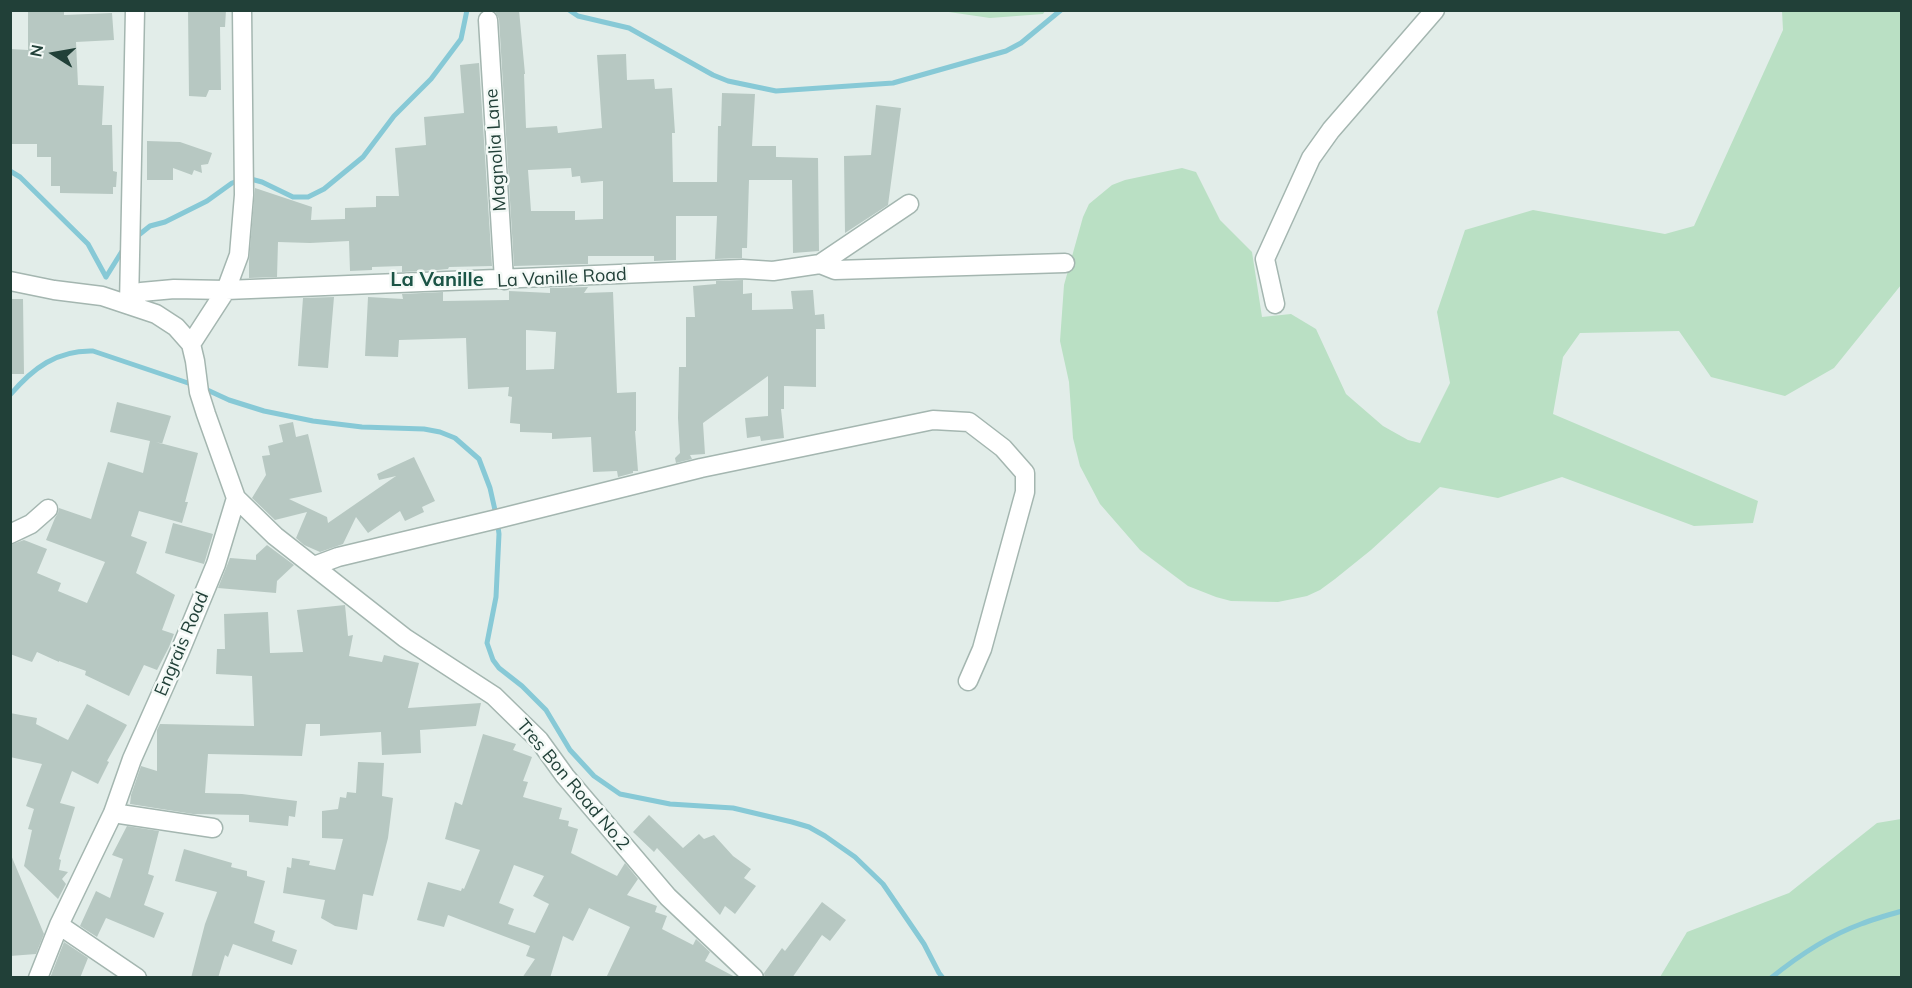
<!DOCTYPE html>
<html>
<head>
<meta charset="utf-8">
<style>
	body { margin:0 }
	#map { position:relative; width:1912px; height:988px; overflow:hidden; background:#e2ede9; font-family:Mulish,sans-serif }
	canvas { display:block }
	.frame { position:absolute; inset:0; border:12px solid #214038; pointer-events:none }
	.north { position:absolute; left:24px; top:24px; width:60px; height:60px; -webkit-text-stroke:4px #f3f9f6; paint-order:stroke; rotate:281deg; font-size:16px; font-weight:700; line-height:24px; text-align:center; color:#214038 }
	.north::after { content:''; display:block; margin:auto; width:21px; height:27px; background:#214038; clip-path:polygon(50% 0,100% 100%,50% 72%,0 100%) }
</style>
</head>
<body>
<div id="map">
<canvas width="1912" height="988"></canvas>
<div class="frame"></div>
<div class="north">N</div>
</div>
<script>
const g = document.querySelector('canvas').getContext('2d');
g.lineJoin = 'round';
function fillPath(path, color) { g.fillStyle = color; g.fill(path, 'evenodd'); }
function trace(path, color, width, dash) { g.strokeStyle = color; g.lineWidth = width; g.lineCap = dash ? 'butt' : 'round'; g.setLineDash(dash || []); g.stroke(path); }
function write(font, color, halo, rows, align = 'center') {
  g.font = font + ' Mulish,sans-serif'; g.lineWidth = 5; g.setLineDash([]); g.textBaseline = 'middle'; g.strokeStyle = halo; g.fillStyle = color; for (const [text, x, y, turn = 0] of rows) {
    g.save(); g.translate(x, y); g.rotate((+turn || 0) * Math.PI / 180); g.textAlign = isNaN(turn) ? turn : align; if (halo) g.strokeText(text, 0, 0); g.fillText(text, 0, 0); g.restore();
  }
}
fillPath(new Path2D(`
	M 942,11 L 1045,11 L 1043,14 L 990,18 Z
	M 1782,11 L 1901,11 L 1901,285 L 1834,368 L 1785,396 L 1711,377 L 1679,331 L 1580,333 L 1563,357 L 1553,414 L 1758,501 L 1753,523 L 1694,526 L 1562,477 L 1498,498 L 1440,487 L 1371,550 L 1335,579 L 1320,590 L 1307,596 L 1278,602 L 1231,601 L 1216,597 L 1188,586 L 1140,550 L 1100,504 L 1080,466 L 1073,438 L 1069,382 L 1060,341 L 1064,285 L 1083,217 L 1089,204 L 1112,185 L 1125,180 L 1182,168 L 1196,172 L 1220,220 L 1252,252 L 1262,317 L 1291,314 L 1316,329 L 1346,394 L 1383,426 L 1408,440 L 1420,443 L 1450,383 L 1437,312 L 1465,230 L 1533,210 L 1665,234 L 1694,226 L 1783,30 Z
	M 1901,819 L 1901,977 L 1660,977 L 1687,932 L 1789,893 L 1877,823 Z`), '#bae0c4');
trace(new Path2D(`
	M 569,10 L 578,16 L 629,28 L 713,75 L 728,81 L 776,91 L 893,83 L 1006,51 L 1021,43 L 1061,10
	M 10,171 L 20,177 L 88,244 L 106,277
	M 135,238 L 150,226 L 165,222 L 207,201 L 232,183 L 247,178 L 262,182 L 293,197 L 308,197 L 324,189 L 363,157 L 394,116 L 431,79 L 461,39 L 467,10
	M 106,277 L 124,248
	M 203,388 L 229,400 L 264,411 L 313,421 L 362,427 L 424,429 L 440,432 L 455,438 L 479,459 L 490,488 L 497,519 L 499,534 L 496,597 L 487,643 L 493,660 L 499,668 L 522,686 L 546,710 L 570,750 L 594,776 L 620,794 L 670,804 L 733,808 L 792,822 L 809,827 L 825,836 L 855,857 L 883,884 L 924,944 L 939,973 L 943,978
	M 10,395 C 33,368 57,350 93,351 L 194,385
	M 1771,978 C 1798,956 1828,936 1861,924 C 1874,919 1888,915 1902,911`), '#87c9d6', 5);
fillPath(new Path2D(`
	M 28,10 L 64,10 L 64,15 L 112,13 L 114,40 L 76,42 L 78,85 L 104,86 L 102,125 L 112,125 L 113,171 L 117,172 L 116,187 L 113,187 L 113,194 L 60,193 L 60,186 L 51,186 L 51,157 L 37,157 L 37,144 L 10,144 L 10,49 L 28,50 Z
	M 188,10 L 226,10 L 225,27 L 220,27 L 221,90 L 209,90 L 206,97 L 189,96 Z
	M 494,10 L 519,10 L 525,74 L 524,74 L 526,128 L 557,126 L 558,133 L 602,128 L 597,55 L 626,54 L 627,80 L 654,79 L 655,89 L 672,88 L 675,133 L 672,133 L 673,182 L 717,182 L 718,126 L 721,126 L 722,93 L 755,94 L 752,146 L 776,146 L 776,157 L 818,158 L 819,251 L 793,253 L 792,180 L 749,180 L 747,248 L 742,248 L 742,258 L 715,259 L 717,216 L 676,216 L 676,260 L 654,261 L 654,256 L 588,256 L 588,264 L 514,266 L 499,19 ZM 571,168 L 572,177 L 580,176 L 581,183 L 603,181 L 603,219 L 575,220 L 575,211 L 531,211 L 528,170 Z
	M 479,63 L 492,266 L 449,267 L 448,269 L 437,270 L 402,272 L 402,266 L 372,267 L 372,270 L 350,271 L 349,241 L 310,243 L 278,242 L 277,277 L 249,278 L 249,261 L 255,188 L 312,207 L 311,220 L 345,219 L 345,208 L 376,207 L 376,196 L 399,196 L 395,148 L 426,145 L 424,117 L 464,113 L 460,65 Z
	M 876,105 L 901,108 L 888,205 L 845,233 L 844,156 L 871,155 Z
	M 147,141 L 180,142 L 212,153 L 208,164 L 201,165 L 202,173 L 194,170 L 192,175 L 173,168 L 173,180 L 147,180 Z
	M 743,280 L 743,294 L 752,293 L 752,310 L 793,309 L 791,291 L 813,290 L 815,315 L 824,314 L 825,329 L 816,329 L 816,387 L 784,386 L 784,409 L 781,409 L 784,438 L 761,441 L 760,436 L 747,438 L 745,418 L 768,416 L 768,376 L 703,423 L 705,454 L 690,455 L 692,459 L 676,463 L 675,458 L 680,453 L 678,418 L 679,367 L 686,367 L 686,317 L 695,317 L 693,286 L 716,284 L 716,281 Z
	M 588,287 L 584,293 L 613,292 L 617,393 L 636,392 L 636,431 L 635,431 L 638,471 L 633,471 L 633,473 L 618,477 L 617,471 L 593,472 L 591,437 L 552,439 L 552,433 L 520,432 L 520,424 L 510,423 L 512,397 L 508,396 L 509,387 L 468,389 L 466,338 L 399,340 L 398,357 L 365,356 L 368,297 L 403,299 L 402,294 L 443,292 L 443,301 L 509,300 L 509,291 L 550,293 L 550,288 ZM 526,330 L 556,332 L 554,369 L 526,370 Z
	M 334,297 L 328,368 L 298,366 L 303,298 Z
	M 10,299 L 23,299 L 24,374 L 10,374 Z
	M 117,402 L 171,416 L 162,444 L 156,442 L 198,453 L 185,502 L 188,502 L 182,523 L 139,511 L 131,536 L 147,542 L 136,573 L 175,595 L 162,630 L 174,634 L 169,647 L 157,670 L 144,665 L 129,696 L 85,675 L 86,671 L 59,661 L 59,662 L 37,652 L 32,662 L 10,654 L 10,545 L 24,540 L 47,549 L 37,573 L 61,583 L 58,591 L 87,603 L 105,562 L 46,540 L 55,518 L 58,513 L 59,508 L 91,519 L 108,462 L 143,473 L 150,441 L 110,432 Z
	M 293,422 L 296,437 L 308,434 L 322,492 L 289,499 L 327,517 L 328,523 L 396,476 L 379,480 L 377,474 L 414,457 L 435,501 L 422,507 L 424,512 L 405,521 L 400,511 L 368,533 L 356,517 L 343,544 L 320,552 L 304,545 L 296,538 L 307,512 L 275,520 L 252,498 L 266,475 L 262,456 L 270,455 L 268,446 L 283,442 L 279,425 Z
	M 173,523 L 213,534 L 204,564 L 165,553 Z
	M 267,545 L 294,565 L 277,581 L 276,593 L 218,588 L 230,558 L 256,560 L 256,555 Z
	M 345,605 L 348,636 L 353,635 L 349,656 L 382,662 L 384,655 L 419,663 L 408,708 L 481,703 L 476,726 L 420,730 L 421,753 L 382,755 L 381,732 L 320,736 L 320,724 L 306,724 L 302,756 L 208,754 L 205,793 L 242,794 L 297,801 L 295,817 L 289,816 L 288,826 L 249,822 L 249,815 L 193,814 L 130,804 L 131,795 L 141,766 L 157,771 L 157,730 L 160,724 L 254,726 L 252,676 L 216,674 L 217,649 L 225,649 L 224,614 L 268,612 L 270,653 L 303,652 L 297,610 Z
	M 87,704 L 127,725 L 107,761 L 109,762 L 98,784 L 72,771 L 60,803 L 75,807 L 59,859 L 61,860 L 59,870 L 68,872 L 62,879 L 66,884 L 58,899 L 24,866 L 32,830 L 28,829 L 34,809 L 26,806 L 42,764 L 10,757 L 10,713 L 37,718 L 36,724 L 68,740 Z
	M 483,734 L 516,744 L 513,750 L 532,757 L 523,781 L 528,782 L 523,797 L 562,808 L 559,819 L 569,821 L 568,826 L 578,829 L 571,853 L 617,876 L 625,863 L 638,879 L 627,895 L 657,906 L 655,912 L 667,916 L 662,929 L 693,945 L 696,939 L 710,952 L 705,961 L 737,978 L 606,978 L 630,927 L 589,908 L 573,941 L 563,936 L 550,978 L 522,978 L 535,959 L 526,956 L 530,946 L 448,915 L 444,927 L 417,920 L 428,882 L 461,891 L 462,888 L 464,889 L 480,850 L 445,839 L 455,802 L 462,805 ZM 514,865 L 544,876 L 533,896 L 549,904 L 535,933 L 508,924 L 514,909 L 499,903 Z
	M 358,762 L 384,763 L 382,796 L 393,798 L 388,838 L 373,896 L 363,894 L 357,930 L 335,926 L 321,918 L 325,900 L 283,893 L 287,867 L 291,868 L 292,858 L 310,861 L 309,865 L 335,870 L 343,839 L 322,838 L 322,811 L 338,809 L 340,797 L 346,798 L 347,792 L 356,793 Z
	M 649,815 L 683,848 L 699,834 L 704,839 L 714,835 L 733,856 L 751,869 L 744,878 L 756,886 L 735,914 L 725,906 L 720,915 L 657,848 L 654,852 L 633,832 Z
	M 127,826 L 159,831 L 148,874 L 154,876 L 144,905 L 164,913 L 154,938 L 106,918 L 97,937 L 80,926 L 96,891 L 110,898 L 123,859 L 112,855 Z
	M 184,849 L 232,863 L 231,867 L 247,871 L 247,876 L 265,881 L 254,923 L 275,931 L 272,941 L 297,950 L 292,965 L 233,944 L 228,957 L 225,955 L 218,978 L 191,978 L 205,924 L 217,892 L 175,881 Z
	M 11,855 L 44,934 L 36,954 L 10,956 Z
	M 822,902 L 846,920 L 830,941 L 822,935 L 792,978 L 765,978 L 764,973 L 782,948 L 785,951 Z
	M 64,942 L 88,958 L 80,978 L 50,978 Z`), '#b7c8c2');
const minor = new Path2D(`
	M 488,20 L 504,280
	M 820,264 L 835,270 L 1065,263
	M 10,281 L 54,290 L 102,296 L 156,314 L 176,327 L 191,344 L 195,361 L 199,392 L 206,414 L 236,498 L 216,564 L 180,651 L 132,759 L 113,813 L 59,925 L 38,978
	M 1275,304 L 1265,259 L 1311,158 L 1331,130 L 1435,10
	M 129,305 L 141,292 L 174,289 L 226,290 L 742,269 L 773,271 L 820,264 L 909,204
	M 129,305 L 135,10
	M 191,344 L 226,290 L 239,255 L 244,195 L 242,10
	M 236,498 L 275,536 L 405,638 L 494,696 L 539,740 L 565,776 L 668,897 L 754,978
	M 10,534 L 31,524 L 48,509
	M 314,566 L 338,557 L 497,519 L 701,468 L 933,420 L 969,422 L 1003,448 L 1025,473 L 1025,492 L 982,649 L 968,681
	M 113,813 L 213,828
	M 59,925 L 137,978`);
trace(minor, '#a4b6b0', 21);
trace(minor, '#fff', 18);
write('18px', '#214038', '#f3f9f6', [
	["Magnolia Lane",496,150,-94],
	["La Vanille Road",562,278,-3],
	["Engrais Road",182,644,-67],
	["Tres Bon Road No.2",573,785,50]
]);
write('bold 20px', '#1b5446', '#f3f9f6', [
	["La Vanille",437,280]
]);
</script>
</body>
</html>
